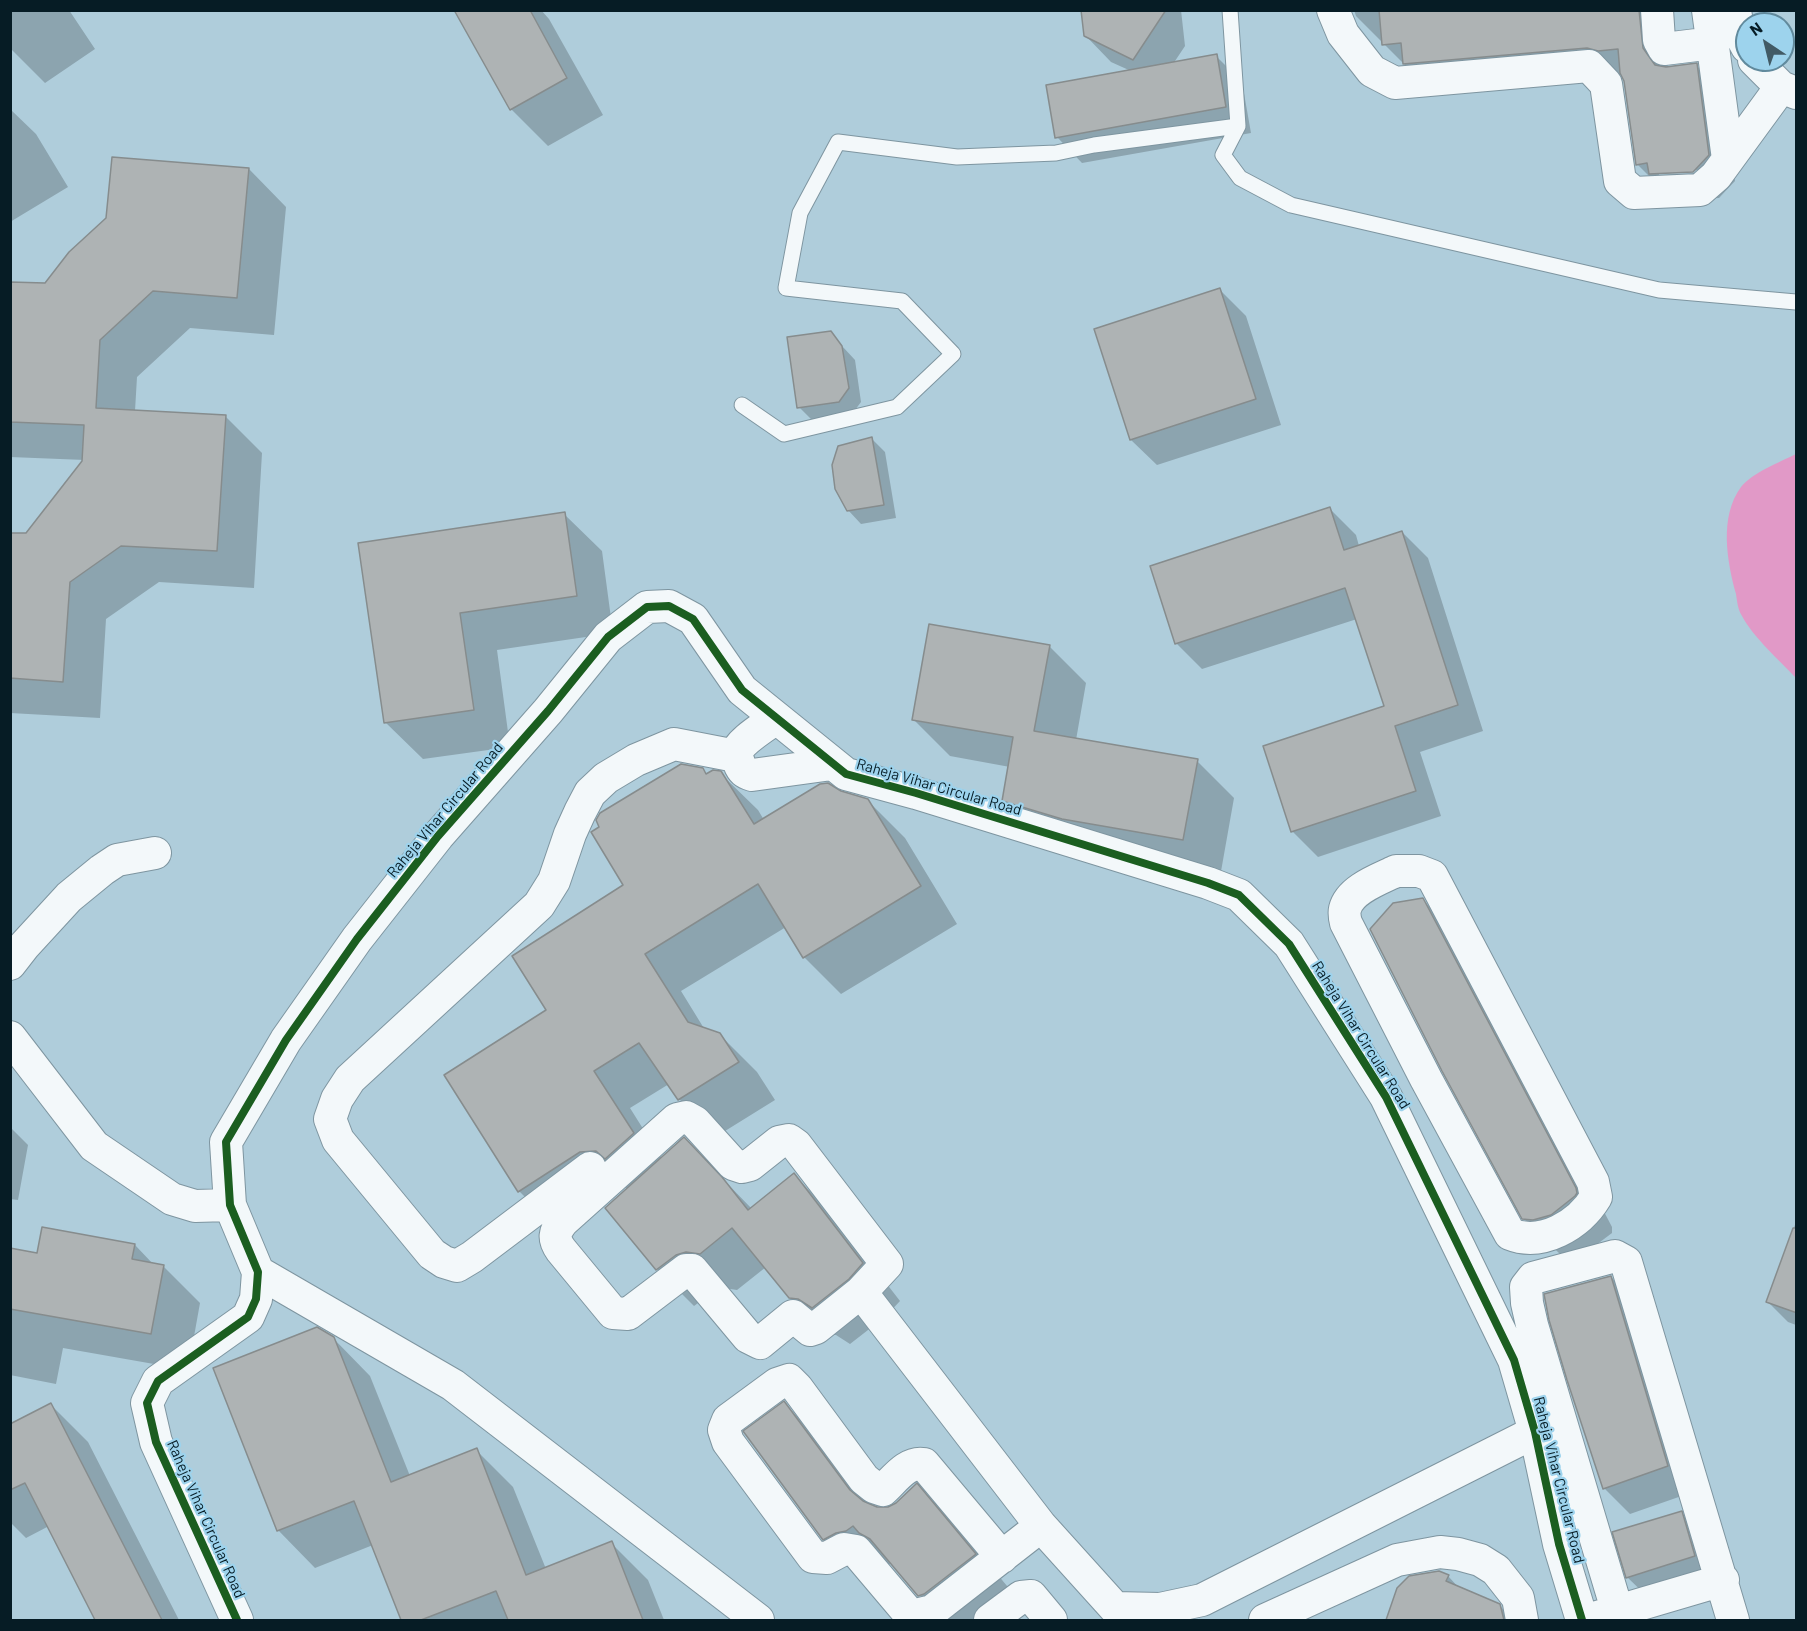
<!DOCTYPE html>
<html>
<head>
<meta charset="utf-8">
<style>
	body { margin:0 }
	#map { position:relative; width:1807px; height:1631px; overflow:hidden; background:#afcddb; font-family:Barlow,sans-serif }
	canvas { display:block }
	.frame { position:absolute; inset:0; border:12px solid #061c25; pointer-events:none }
	.north { position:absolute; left:1735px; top:12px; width:60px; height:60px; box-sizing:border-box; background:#9dd3ed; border:2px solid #618a9d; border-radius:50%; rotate:325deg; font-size:16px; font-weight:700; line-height:24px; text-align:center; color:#061c25 }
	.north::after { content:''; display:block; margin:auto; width:21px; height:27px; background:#415a65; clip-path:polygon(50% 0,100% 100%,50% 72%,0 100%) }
</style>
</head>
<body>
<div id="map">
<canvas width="1807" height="1631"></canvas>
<div class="frame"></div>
<div class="north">N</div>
</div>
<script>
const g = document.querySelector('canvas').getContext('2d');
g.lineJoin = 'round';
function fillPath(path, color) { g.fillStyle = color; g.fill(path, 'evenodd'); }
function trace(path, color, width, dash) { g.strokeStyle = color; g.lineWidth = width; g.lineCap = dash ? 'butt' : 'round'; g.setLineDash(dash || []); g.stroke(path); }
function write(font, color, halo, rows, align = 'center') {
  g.font = font + ' Barlow,sans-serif'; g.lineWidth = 4.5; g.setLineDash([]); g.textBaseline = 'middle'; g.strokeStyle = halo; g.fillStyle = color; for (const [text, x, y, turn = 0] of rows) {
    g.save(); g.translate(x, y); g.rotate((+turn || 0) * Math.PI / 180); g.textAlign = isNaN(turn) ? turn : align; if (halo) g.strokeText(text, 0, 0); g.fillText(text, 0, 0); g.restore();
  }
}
fillPath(new Path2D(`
	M 1796,454 L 1796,678 C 1780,661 1753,637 1742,616 C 1738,610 1737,601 1736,594 C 1727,561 1719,517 1741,487 C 1752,473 1780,462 1796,454 Z`), '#e199c7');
fillPath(new Path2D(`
	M 10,10 L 69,10 L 95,49 L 45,83 L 10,48 Z
	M 461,10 L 541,10 L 549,19 L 603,115 L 548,146 L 511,109 Z
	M 1082,10 L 1181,10 L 1185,46 L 1173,64 L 1216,56 L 1242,82 L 1251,133 L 1082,163 L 1057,137 L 1131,71 L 1111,62 L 1085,35 Z
	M 1354,10 L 1672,10 L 1664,38 L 1668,68 L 1696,65 L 1722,91 L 1735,181 L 1719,198 L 1676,200 L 1663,190 L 1637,164 L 1625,81 L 1623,76 L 1614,73 L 1410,70 L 1356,16 ZM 1700,170 L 1700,173 L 1659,175 L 1659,172 Z
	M 10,109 L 36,134 L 68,187 L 10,222 Z
	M 249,169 L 286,207 L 274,335 L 190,328 L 137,377 L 135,411 L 225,416 L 262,453 L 254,588 L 159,582 L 106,619 L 100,718 L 10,713 L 10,534 L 26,535 L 85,460 L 10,457 L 10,284 L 46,285 Z
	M 1220,290 L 1246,316 L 1281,425 L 1157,465 L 1131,440 Z
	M 830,333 L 855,360 L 861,402 L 852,414 L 812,420 L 799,407 Z
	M 872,439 L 885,452 L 896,518 L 861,524 L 848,510 Z
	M 1330,509 L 1356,535 L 1359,546 L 1402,532 L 1428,558 L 1483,731 L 1420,752 L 1441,816 L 1318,857 L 1292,831 L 1386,707 L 1357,619 L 1202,669 L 1176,643 Z
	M 564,514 L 602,551 L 613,633 L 497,650 L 510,747 L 423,759 L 385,722 L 360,544 Z
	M 1049,646 L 1086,683 L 1076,740 L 1197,761 L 1234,798 L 1220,877 L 1041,837 L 1004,800 L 1010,767 L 950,756 L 913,719 Z
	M 702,769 L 708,775 L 720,773 L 758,810 L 764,820 L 840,793 L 867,800 L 905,838 L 957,924 L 841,994 L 804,957 L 786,927 L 681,991 L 705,1030 L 720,1035 L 757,1072 L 775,1100 L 717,1136 L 679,1099 L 669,1084 L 630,1108 L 662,1159 L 684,1139 L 752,1209 L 794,1175 L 831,1212 L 900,1301 L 886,1316 L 850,1344 L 836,1335 L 828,1335 L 791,1297 L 766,1267 L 737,1290 L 724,1288 L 713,1292 L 694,1306 L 657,1269 L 629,1188 L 618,1188 L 556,1228 L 519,1191 L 548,1011 L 626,886 Z
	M 1423,900 L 1460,937 L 1612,1227 L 1612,1233 L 1588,1251 L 1561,1255 L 1523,1218 Z
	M 10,1127 L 28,1145 L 18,1200 L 10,1199 Z
	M 1796,1222 L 1796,1325 L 1788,1322 L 1768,1302 Z
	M 135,1245 L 154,1265 L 163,1266 L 200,1303 L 188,1370 L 63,1348 L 56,1384 L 10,1375 L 10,1249 L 39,1254 Z
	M 1611,1277 L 1637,1303 L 1693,1492 L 1630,1514 L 1604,1488 Z
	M 333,1338 L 370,1376 L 410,1476 L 476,1450 L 513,1487 L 546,1569 L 611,1543 L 648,1580 L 664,1620 L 402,1620 L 373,1545 L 315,1568 L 278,1530 Z
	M 784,1403 L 821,1440 L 869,1505 L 877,1509 L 888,1509 L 896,1504 L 917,1485 L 954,1522 L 1012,1592 L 975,1620 L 944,1620 L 891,1563 L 884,1568 L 861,1576 L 824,1539 Z
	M 51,1405 L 88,1442 L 179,1620 L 97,1620 L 49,1526 L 26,1538 L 10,1522 L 10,1426 Z
	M 1681,1513 L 1707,1539 L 1720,1582 L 1654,1603 L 1628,1578 L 1614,1533 Z
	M 1448,1576 L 1460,1589 L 1499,1605 L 1514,1620 L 1388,1620 L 1398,1589 Z`), '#0003');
const building = new Path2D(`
	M 454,10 L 530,10 L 567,78 L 510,110 Z
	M 1081,10 L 1166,10 L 1133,60 L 1084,36 Z
	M 1379,10 L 1639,10 L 1643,48 L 1655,65 L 1666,67 L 1697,63 L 1709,155 L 1693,172 L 1649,174 L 1647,163 L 1636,165 L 1624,81 L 1620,73 L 1618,49 L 1598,51 L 1587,48 L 1403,64 L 1401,43 L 1382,45 Z
	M 1217,54 L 1226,107 L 1055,138 L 1046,85 Z
	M 112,157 L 249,168 L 237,298 L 153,291 L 100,340 L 96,408 L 226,415 L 217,551 L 121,546 L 70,582 L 63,682 L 10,678 L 10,533 L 26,533 L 82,461 L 84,425 L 10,422 L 10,282 L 45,283 L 69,252 L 106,218 Z
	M 1220,288 L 1256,399 L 1130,440 L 1094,329 Z
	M 831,331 L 842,346 L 849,388 L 839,402 L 797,408 L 787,337 Z
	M 872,437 L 884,505 L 847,511 L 835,489 L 832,465 L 838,446 Z
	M 1330,507 L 1344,550 L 1402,531 L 1458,705 L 1395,726 L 1416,791 L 1291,832 L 1263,746 L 1384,706 L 1345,588 L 1175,644 L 1150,566 Z
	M 565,512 L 577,596 L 460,613 L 474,710 L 384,723 L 358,543 Z
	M 929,624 L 1050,645 L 1034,731 L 1198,759 L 1183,840 L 1062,819 L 1002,801 L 1013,737 L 912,720 Z
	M 681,764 L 703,768 L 706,774 L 713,770 L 721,771 L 754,824 L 820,784 L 828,783 L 841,791 L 868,799 L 921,886 L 803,958 L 758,884 L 645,954 L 688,1022 L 720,1033 L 739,1062 L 678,1100 L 639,1043 L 594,1071 L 634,1133 L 605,1159 L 596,1151 L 580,1152 L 518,1192 L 444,1075 L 546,1010 L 512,956 L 623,885 L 591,832 L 599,827 L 596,820 L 600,813 Z
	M 1423,898 L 1576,1188 L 1577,1193 L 1575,1196 L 1551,1215 L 1533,1220 L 1522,1219 L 1442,1071 L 1370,929 L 1393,903 Z
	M 684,1137 L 722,1177 L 748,1210 L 794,1173 L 863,1263 L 849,1279 L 812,1308 L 798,1299 L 789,1298 L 732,1228 L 700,1254 L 686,1252 L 676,1255 L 656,1270 L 605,1208 Z
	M 42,1227 L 135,1244 L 132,1259 L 164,1265 L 151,1334 L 10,1309 L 10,1248 L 37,1253 Z
	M 1793,1228 L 1797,1228 L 1797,1313 L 1766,1302 Z
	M 1611,1276 L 1668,1466 L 1603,1489 L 1567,1380 L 1549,1320 L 1544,1294 Z
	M 317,1327 L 334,1337 L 391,1482 L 477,1448 L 526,1575 L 612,1541 L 643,1620 L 508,1620 L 496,1591 L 421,1620 L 401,1620 L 354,1501 L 277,1531 L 213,1368 Z
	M 784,1401 L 850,1490 L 863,1501 L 877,1507 L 888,1507 L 896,1503 L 917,1483 L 976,1554 L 924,1594 L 918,1596 L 870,1539 L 859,1533 L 853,1526 L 846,1531 L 836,1533 L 823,1540 L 743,1431 Z
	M 51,1403 L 162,1620 L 95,1620 L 25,1483 L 10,1490 L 10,1424 Z
	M 1682,1511 L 1695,1556 L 1626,1578 L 1612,1532 Z
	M 1439,1571 L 1449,1575 L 1446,1581 L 1500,1604 L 1504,1620 L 1386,1620 L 1397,1588 L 1409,1576 Z`);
fillPath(building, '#aeb3b4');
trace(building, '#868c8d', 1.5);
const service = new Path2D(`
	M 1230,10 L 1238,126 L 1223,155 L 1240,178 L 1291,205 L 1659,290 L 1796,302
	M 742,405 L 784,434 L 897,407 L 953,354 L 902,301 L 786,288 L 800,213 L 838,142 L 957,157 L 1056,153 L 1094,145 L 1238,126`);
const minor = new Path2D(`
	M 1333,10 L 1343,34 L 1372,71 L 1395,83 L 1589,66 L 1606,84 L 1620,181 L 1634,193 L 1700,190 L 1716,176 L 1781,87
	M 1657,10 L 1659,40 L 1664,49 L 1713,43
	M 1708,10 L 1728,159
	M 1735,10 L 1738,30 L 1747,47
	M 1754,60 L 1781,87 L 1796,93
	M 776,718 C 767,725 737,743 736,754 C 736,757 738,760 739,763 C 742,771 745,773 752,775 L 832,764
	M 1396,871 L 1419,871 L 1432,876 L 1593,1182 L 1596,1197 C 1579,1225 1542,1247 1510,1234 L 1426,1079 L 1346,923 C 1345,919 1344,913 1345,909 C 1350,889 1380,879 1396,871 Z
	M 10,964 L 24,946 L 69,897 L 102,870 L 117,860 L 155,853
	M 10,1037 L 94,1146 L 172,1199 L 195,1206 L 230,1205
	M 590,1168 L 472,1257 L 457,1266 L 444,1262 L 432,1254 L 338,1140 L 330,1119 L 337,1099 L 350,1079 L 539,905 L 554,881 L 570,834 L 580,812 L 590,793 L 606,778 L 636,760 L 674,744 L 736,756
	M 258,1272 L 453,1385 L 758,1620
	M 861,1292 L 887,1264 L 796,1145 L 789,1140 L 779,1142 L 750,1165 L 742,1167 L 733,1164 L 695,1122 L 686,1117 L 677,1119 L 563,1221 C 554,1232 553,1239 561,1250 L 613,1313 L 628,1314 L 686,1270 L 692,1270 L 748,1337 L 760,1343 L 793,1316 L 810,1330 L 816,1328 L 861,1292 L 1041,1526 L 1115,1608 L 1160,1609 L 1202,1600 L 1535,1432
	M 1002,1557 L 924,1464 C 907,1461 895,1479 883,1490 L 874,1487 L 864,1479 L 797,1388 L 789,1380 L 777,1384 L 728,1420 L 724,1430 L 728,1442 L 813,1557 L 827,1558 L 844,1549 L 856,1551 L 911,1616 L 932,1611 L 1041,1526
	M 1597,1617 L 1723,1580
	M 237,1620 L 156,1442 L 147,1403 L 158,1381 L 248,1317 L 256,1299 L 258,1272 L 230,1205 L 226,1142 L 286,1040 L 357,939 L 438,836 L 548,711 L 608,637 L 647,607 L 669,606 L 693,619 L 742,690 L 846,774 L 916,793 L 1208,883 L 1239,895 L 1289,944 L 1386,1097 L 1514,1360 L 1535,1432 L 1559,1544 L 1582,1620
	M 990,1620 L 1021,1597 L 1031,1596 L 1051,1620
	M 1265,1620 L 1397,1560 L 1440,1552 L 1458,1554 L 1480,1560 L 1496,1570 L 1518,1598 L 1522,1620
	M 1620,1620 L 1532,1325 L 1527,1303 L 1526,1287 L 1533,1278 L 1615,1256 L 1626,1262 L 1733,1620`);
trace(service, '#7e95a0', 17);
trace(minor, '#7e95a0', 34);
trace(service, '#f3f8fa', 15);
trace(minor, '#f3f8fa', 32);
trace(new Path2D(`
	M 237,1620 L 156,1442 L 147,1403 L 158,1381 L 248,1317 L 256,1299 L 258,1272 L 230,1205 L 226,1142 L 286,1040 L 357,939 L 438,836 L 548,711 L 608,637 L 647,607 L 669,606 L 693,619 L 742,690 L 846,774 L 916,793 L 1208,883 L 1239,895 L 1289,944 L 1386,1097 L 1514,1360 L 1535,1432 L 1559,1544 L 1582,1620`), '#1b5e20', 8);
write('15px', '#061c25', '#9dd3ed', [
	["Raheja Vihar Circular Road",939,787,16],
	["Raheja Vihar Circular Road",445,810,-50],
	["Raheja Vihar Circular Road",1361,1035,58],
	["Raheja Vihar Circular Road",1559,1480,76],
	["Raheja Vihar Circular Road",206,1519,66]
]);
</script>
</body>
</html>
